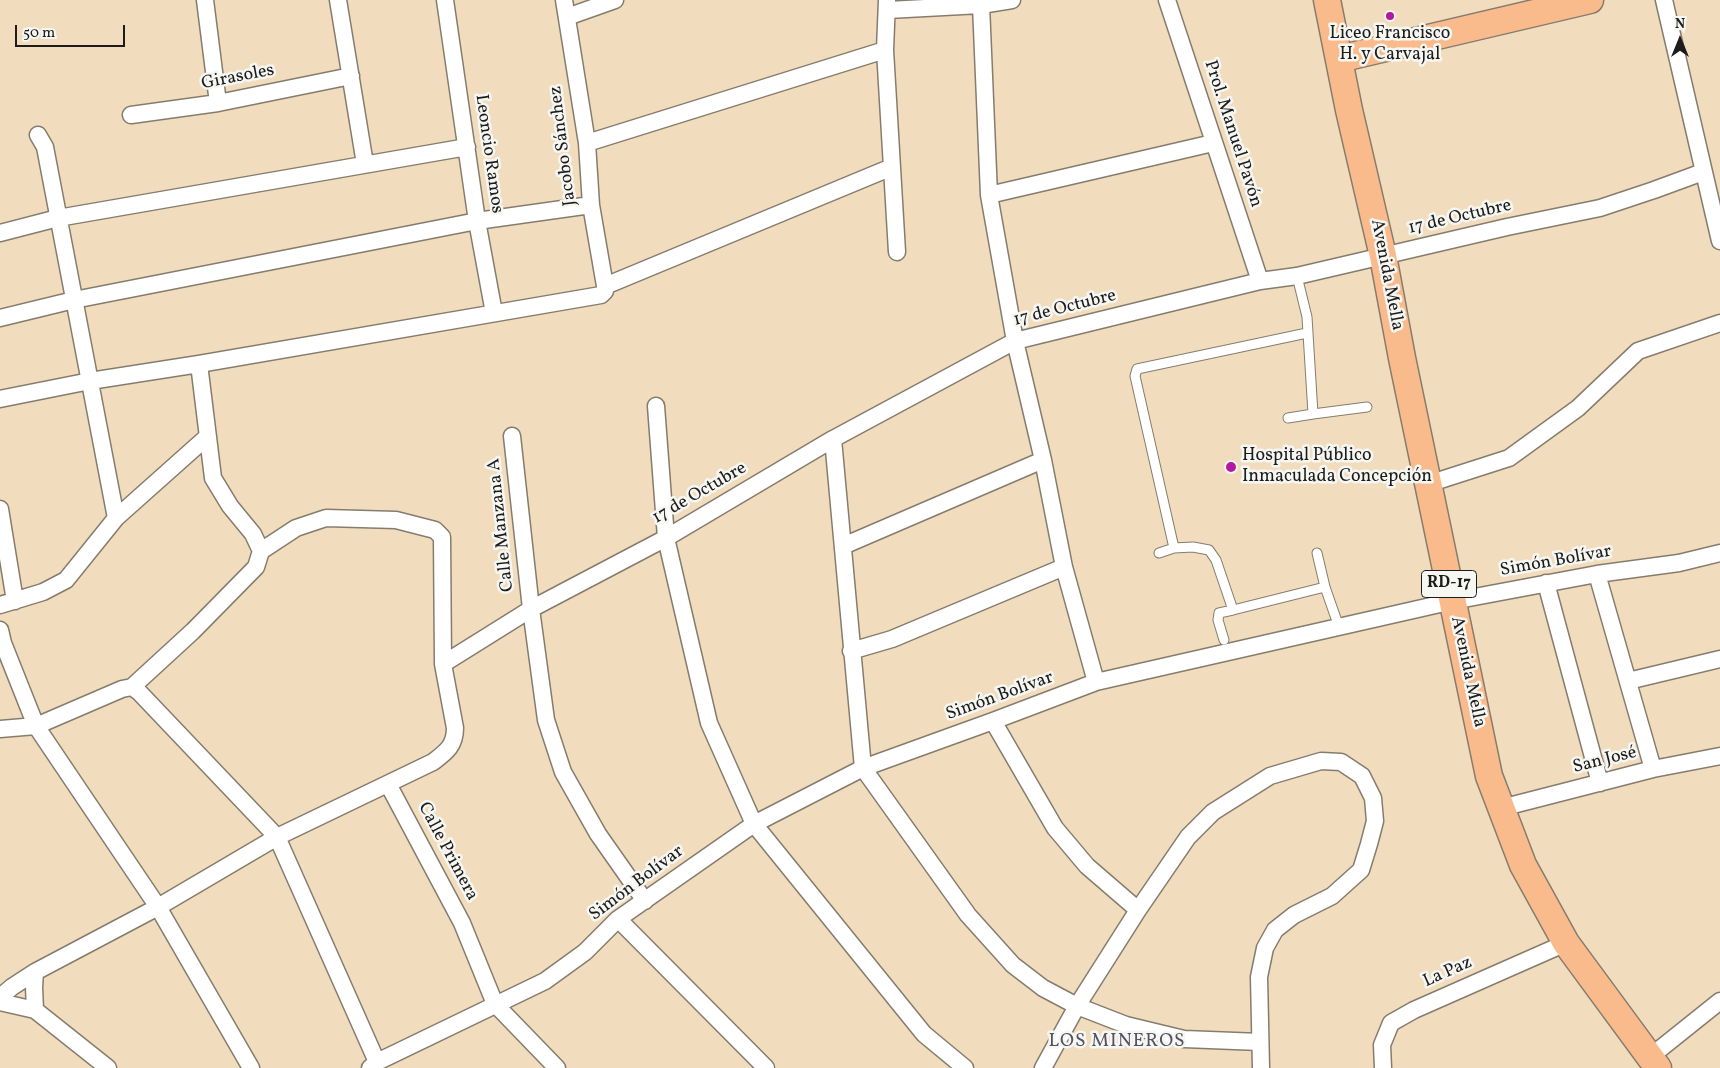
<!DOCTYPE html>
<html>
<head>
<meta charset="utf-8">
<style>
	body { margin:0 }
	#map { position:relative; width:1720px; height:1068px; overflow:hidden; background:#f1ddbe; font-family:Vollkorn,serif }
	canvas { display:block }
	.north { position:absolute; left:1655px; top:15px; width:50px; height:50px; -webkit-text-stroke:4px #f6f6f2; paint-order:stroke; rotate:0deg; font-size:14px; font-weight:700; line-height:20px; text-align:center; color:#1c1c1c }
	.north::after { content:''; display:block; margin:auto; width:18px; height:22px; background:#1c1c1c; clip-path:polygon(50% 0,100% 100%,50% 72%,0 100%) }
	.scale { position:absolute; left:15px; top:25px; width:110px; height:22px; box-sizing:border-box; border:2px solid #1c1c1c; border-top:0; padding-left:6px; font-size:15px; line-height:18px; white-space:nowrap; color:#1c1c1c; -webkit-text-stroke:4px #f6f6f2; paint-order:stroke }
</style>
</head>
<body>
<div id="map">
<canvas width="1720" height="1068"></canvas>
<div class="north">N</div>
<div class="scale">50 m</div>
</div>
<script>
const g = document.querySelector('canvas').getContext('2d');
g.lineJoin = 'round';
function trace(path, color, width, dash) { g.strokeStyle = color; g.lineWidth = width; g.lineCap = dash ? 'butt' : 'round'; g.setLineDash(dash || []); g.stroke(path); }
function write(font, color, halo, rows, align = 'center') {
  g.font = font + ' Vollkorn,serif'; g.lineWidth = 5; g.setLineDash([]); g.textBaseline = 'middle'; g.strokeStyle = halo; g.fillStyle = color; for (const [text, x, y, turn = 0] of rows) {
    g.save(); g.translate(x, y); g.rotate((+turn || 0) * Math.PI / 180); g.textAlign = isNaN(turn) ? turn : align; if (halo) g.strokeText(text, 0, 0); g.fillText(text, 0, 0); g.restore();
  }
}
const service = new Path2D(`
	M 1307,333 L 1137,369 L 1135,376 L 1174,548 L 1193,547 L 1209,550 L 1216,560 L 1233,610 L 1325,587 L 1339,627
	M 1313,414 L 1367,407
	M 1288,418 L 1313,414 L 1307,317 L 1297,276
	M 1159,553 L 1174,548
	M 1317,553 L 1325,587
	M 1224,640 L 1218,620 L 1219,613 L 1233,610`);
const minor = new Path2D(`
	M 205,0 L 218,103
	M 338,0 L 365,164
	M 445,0 L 477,221 L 494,313
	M 564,0 L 587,143 L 591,205 L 605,286
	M 887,0 L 885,50 L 897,252
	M 1167,0 L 1260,281
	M 1664,0 L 1720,241
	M 981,5 L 989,195 L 1015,341 L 1043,460 L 1064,567 L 1096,682
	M 888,10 L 981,5 L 1012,0
	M 567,17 L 615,0
	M 131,115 L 218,103 L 351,76
	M 38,135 L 45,147 L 116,518
	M 587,143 L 885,50
	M 989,195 L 1213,143
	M 0,233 L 58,218 L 467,147
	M 0,318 L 74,300 L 477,221 L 591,205
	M 0,399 L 90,381 L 199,364 L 601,295 L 605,291 L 605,286 L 892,167
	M 656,406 L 666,538 L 709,723 L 754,824 L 924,1034 L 965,1068
	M 512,436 L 531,609 L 546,720 L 563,772 L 598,834 L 645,901
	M 833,439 L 863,768 L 968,915 L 1013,965 L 1043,988 L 1077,1006 L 1126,1025 L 1184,1039 L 1260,1042
	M 1428,484 L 1509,458 L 1578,408 L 1638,351 L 1720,323
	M 0,509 L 15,601
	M 843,546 L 1043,460
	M 1597,574 L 1653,769
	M 1546,583 L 1600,783
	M 0,605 L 43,592 L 66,580 L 116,518 L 208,436
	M 0,630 L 3,643 L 36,726 L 158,907 L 251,1068
	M 851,651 L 892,639 L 1064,567
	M 443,664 L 531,609 L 666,538 L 833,439 L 1015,341 L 1260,281 L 1297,276 L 1507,227 L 1600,208 L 1654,190 L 1703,172
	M 1628,681 L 1720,659
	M 132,687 L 193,631 L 256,567 L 261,551 L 253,534 L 230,506 L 213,478 L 199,364
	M 993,721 L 1055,828 L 1087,866 L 1138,910
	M 0,729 L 36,726 L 122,689 L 132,687 L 139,692 L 277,837 L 377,1062
	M 388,784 L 462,923 L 495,1004 L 557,1068
	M 1501,808 L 1653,769 L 1720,756
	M 618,919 L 766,1068
	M 0,997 L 12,987 L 35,972 L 158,907 L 277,837 L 433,762 C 446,752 455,746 455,728 L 443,664 L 442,537 L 435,530 L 396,520 L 326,518 L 296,528 L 261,551
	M 0,1002 L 35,1010 L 108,1068
	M 35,1010 L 34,987 L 35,972
	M 1650,1057 L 1720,1001
	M 370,1068 L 377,1062 L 545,981 L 585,952 L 618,919 L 754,824 L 863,768 L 993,721 L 1096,682 L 1453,601 L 1597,574 L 1679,563 L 1720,553
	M 1043,1068 L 1077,1006 L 1138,910 L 1188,837 L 1213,812 L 1270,776 L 1321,761 L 1341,762 L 1362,776 L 1373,798 L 1375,821 L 1369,844 L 1361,870 L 1332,896 L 1294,915 L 1275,930 L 1265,948 L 1259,977 L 1261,1068
	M 1383,1068 L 1382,1045 L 1391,1023 L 1414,1010 L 1566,943`);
const primary = new Path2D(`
	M 1327,0 L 1349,110 L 1383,256 L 1402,358 L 1489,776 L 1523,865 L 1566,943 L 1658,1068
	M 1339,59 L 1590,0`);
trace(service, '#867c6d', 11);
trace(minor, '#867c6d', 19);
trace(primary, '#867c6d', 29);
trace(service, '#fff', 9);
trace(minor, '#fff', 16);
trace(primary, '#fabb8c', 26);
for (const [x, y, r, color] of [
	[1390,16,5,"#b5179e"],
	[1231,467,6,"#b5179e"]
]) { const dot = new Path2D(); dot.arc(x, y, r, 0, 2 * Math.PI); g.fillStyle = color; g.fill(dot); trace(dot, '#f6f6f2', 2); }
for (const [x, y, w] of [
	[1449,584,55]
]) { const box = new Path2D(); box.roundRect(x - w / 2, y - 13.5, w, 27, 4); g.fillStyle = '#f6f6f2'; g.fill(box); trace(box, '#1c1c1c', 1); }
write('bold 16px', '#1c1c1c', null, [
	["RD-17",1449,584]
]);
write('18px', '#1c1c1c', '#f6f6f2', [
	["Liceo Francisco",1390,35],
	["H. y Carvajal",1390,56],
	["Hospital Público",1242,457,"left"],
	["Inmaculada Concepción",1242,478,"left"]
]);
write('18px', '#1c1c1c', '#f6f6f2', [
	["Girasoles",238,78,-11],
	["Prol. Manuel Pavón",1232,134,72],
	["Jacobo Sánchez",564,146,-97],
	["Leoncio Ramos",488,154,82],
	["17 de Octubre",1460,218,-13],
	["Avenida Mella",1386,275,79],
	["17 de Octubre",1065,309,-14],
	["17 de Octubre",700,494,-30],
	["Calle Manzana A",502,525,-96],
	["Simón Bolívar",1556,562,-10],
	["Avenida Mella",1467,672,78],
	["Simón Bolívar",1000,697,-20],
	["San José",1605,761,-14],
	["Calle Primera",447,852,62],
	["Simón Bolívar",637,884,-37],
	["La Paz",1448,973,-24]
]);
g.letterSpacing = '1px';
write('19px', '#555266', '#f6f6f2', [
	["LOS MINEROS",1117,1043]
]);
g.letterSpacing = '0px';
</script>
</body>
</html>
